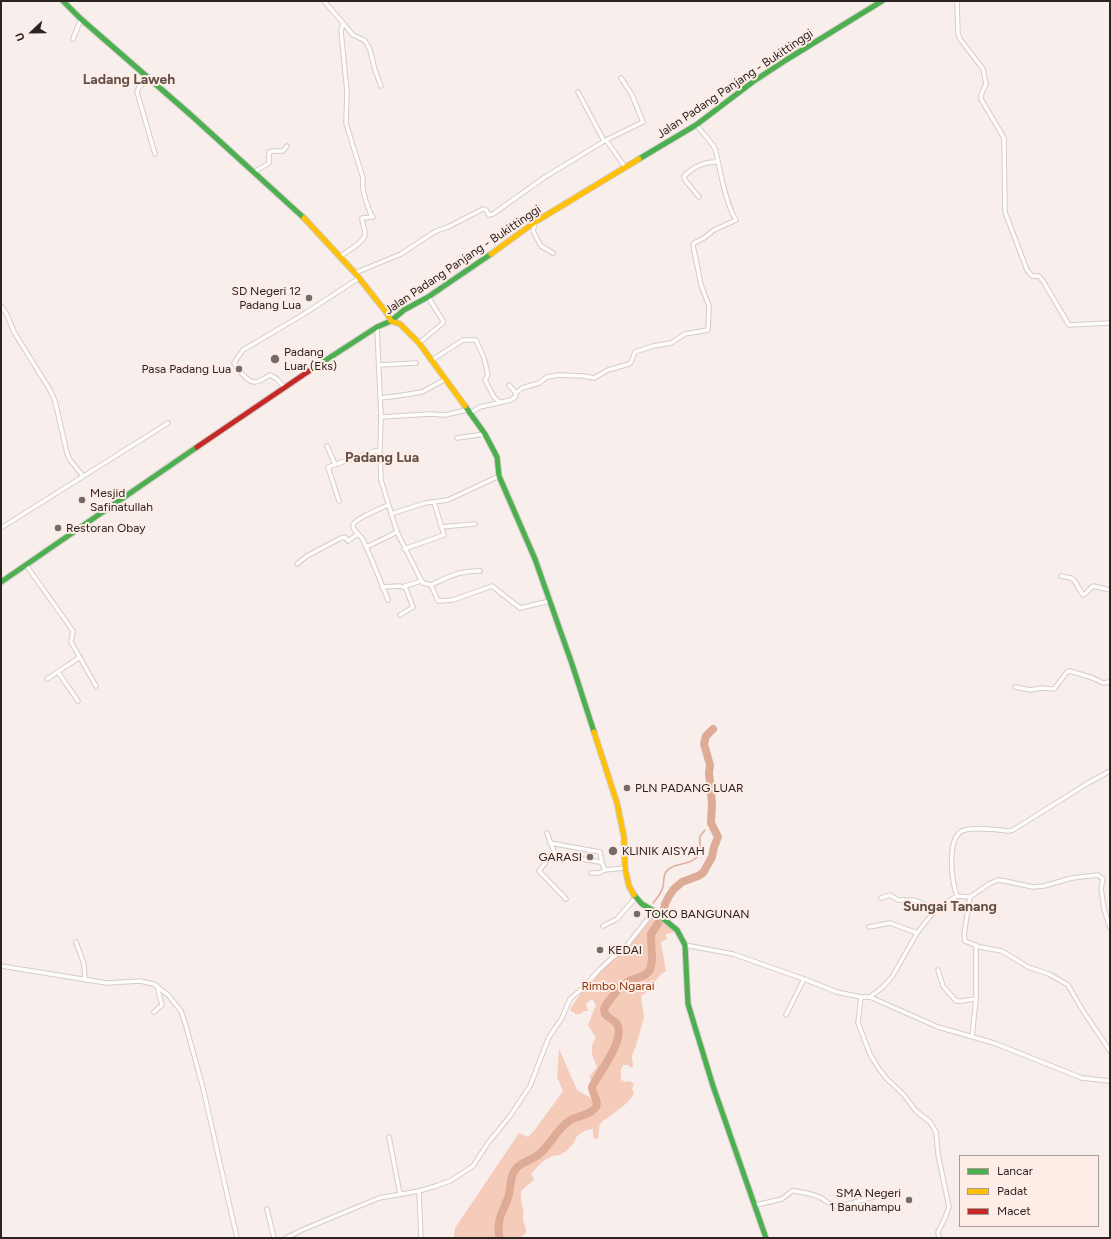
<!DOCTYPE html>
<html>
<head>
<meta charset="utf-8">
<style>
	body { margin:0 }
	#map { position:relative; width:1111px; height:1239px; overflow:hidden; background:#f8efec; font-family:Figtree,sans-serif }
	canvas { display:block }
	.frame { position:absolute; inset:0; border:2px solid #2c2421; pointer-events:none }
	.legend { position:absolute; left:959px; top:1155px; width:140px; height:72px; box-sizing:border-box; background:#feede6; border:1px solid #aa9d97; margin:0; padding:5px 7px; list-style:none; font-size:12px; color:#2c2421 }
	.legend li { display:flex; align-items:center; gap:8px; height:20px }
	.legend b { width:20px; border:1px solid #aa9d97 }
	.north { position:absolute; left:12px; top:12px; width:40px; height:40px; -webkit-text-stroke:3px #feede6; paint-order:stroke; rotate:248deg; font-size:11px; font-weight:700; line-height:16px; text-align:center; color:#2c2421 }
	.north::after { content:''; display:block; margin:auto; width:14px; height:18px; background:#2c2421; clip-path:polygon(50% 0,100% 100%,50% 72%,0 100%) }
</style>
</head>
<body>
<div id="map">
<canvas width="1111" height="1239"></canvas>
<div class="frame"></div>
<ul class="legend">
<li><b style="height:5px;background:#4caf50"></b>Lancar</li>
<li><b style="height:5px;background:#ffc107"></b>Padat</li>
<li><b style="height:5px;background:#c62828"></b>Macet</li>
</ul>
<div class="north">U</div>
</div>
<script>
const g = document.querySelector('canvas').getContext('2d');
g.lineJoin = 'round';
function fillPath(path, color) { g.fillStyle = color; g.fill(path, 'evenodd'); }
function trace(path, color, width, dash) { g.strokeStyle = color; g.lineWidth = width; g.lineCap = dash ? 'butt' : 'round'; g.setLineDash(dash || []); g.stroke(path); }
function write(font, color, halo, rows, align = 'center') {
  g.font = font + ' Figtree,sans-serif'; g.lineWidth = 4; g.setLineDash([]); g.textBaseline = 'middle'; g.strokeStyle = halo; g.fillStyle = color; for (const [text, x, y, turn = 0] of rows) {
    g.save(); g.translate(x, y); g.rotate((+turn || 0) * Math.PI / 180); g.textAlign = isNaN(turn) ? turn : align; if (halo) g.strokeText(text, 0, 0); g.fillText(text, 0, 0); g.restore();
  }
}
fillPath(new Path2D(`
	M 647,904 L 670,921 L 680,931 L 666,934 L 667,939 L 661,942 L 666,971 L 660,975 L 649,990 L 641,996 L 644,1017 L 636,1046 L 632,1056 L 633,1066 L 631,1068 L 628,1065 L 623,1065 L 621,1070 L 621,1080 L 626,1082 L 629,1081 L 634,1084 L 632,1089 L 634,1093 C 629,1104 615,1112 606,1119 C 604,1120 602,1121 601,1123 C 598,1127 599,1134 598,1139 L 596,1139 L 593,1137 L 593,1129 L 586,1130 L 577,1136 C 574,1144 568,1151 560,1155 C 557,1156 553,1155 550,1157 C 542,1161 537,1167 531,1174 L 534,1180 C 519,1192 519,1190 523,1209 C 524,1212 523,1215 523,1218 C 523,1224 527,1227 526,1233 L 522,1236 L 521,1238 L 454,1238 L 455,1228 L 519,1133 L 528,1137 L 534,1131 L 563,1091 L 557,1077 L 559,1049 L 577,1090 L 594,1100 L 590,1076 L 597,1067 C 593,1057 588,1048 596,1038 L 588,1025 L 596,1005 L 592,999 L 586,1004 L 588,1011 L 583,1011 L 582,1014 L 580,1013 L 578,1015 L 570,1010 L 576,1000 L 591,980 L 601,964 L 619,950 L 635,935 L 650,914 Z`), '#f5cbb9');
trace(new Path2D(`
	M 653,903 C 656,899 661,894 663,887 C 664,882 663,876 666,872 C 675,860 693,868 700,852 C 701,847 699,841 700,836 L 705,830`), '#ddab96', 1.5);
trace(new Path2D(`
	M 499,1238 C 499,1233 498,1228 499,1223 C 500,1212 507,1204 509,1194 C 511,1186 510,1177 515,1170 C 520,1162 531,1161 538,1155 C 550,1146 556,1130 569,1121 C 576,1116 591,1115 596,1107 C 599,1101 592,1093 592,1087 C 598,1074 626,1040 617,1024 C 614,1020 608,1018 605,1014 L 604,1009 L 606,1005 L 618,989 L 629,981 L 645,975 L 650,970 L 652,960 L 651,934 L 663,916 L 665,904 L 669,896 L 674,889 L 682,882 L 698,876 L 703,873 L 712,857 L 714,847 L 718,837 L 711,823 L 712,804 L 709,773 L 710,765 L 704,744 L 706,736 L 713,729`), '#ddab96', 8);
const street = new Path2D(`
	M 324,1 L 343,23 L 341,31 L 347,92 L 346,123 L 363,178 C 361,191 367,203 371,215 L 373,217 L 362,218 C 362,223 365,229 365,234 C 365,242 347,251 341,256
	M 957,1 L 958,33 L 960,39 L 983,69 L 986,84 L 981,95 L 981,99 L 1004,138 L 1005,212 L 1027,270 L 1032,276 L 1039,276 L 1043,281 L 1069,325 L 1110,323
	M 343,23 L 353,35 L 364,40 L 367,44 L 370,50 L 375,70 L 381,86
	M 73,39 L 81,19
	M 150,79 L 139,87 L 137,92 L 155,154
	M 578,92 L 604,141
	M 606,140 L 625,167
	M 254,172 L 269,163 L 269,152 L 273,151 L 283,151 L 287,146
	M 699,197 L 685,180 L 684,176 C 693,167 705,161 718,162
	M 535,223 L 533,231 L 541,246 L 553,253
	M 355,273 L 401,254 L 436,231 L 448,227 L 483,209 L 486,210 L 489,215 L 493,214 L 545,177 L 606,140 L 643,122 L 632,95 L 621,78
	M 1,306 L 6,313 L 14,332 L 50,390 L 55,401 L 67,453 L 70,460 L 83,476
	M 377,328 L 381,417 L 380,451 L 381,480 L 397,532 L 420,578 L 423,583 L 431,585 L 438,601 L 453,600 L 492,586 L 520,608 L 550,601
	M 419,343 L 443,323 L 443,321 L 428,297
	M 432,360 L 463,340 L 476,340 L 484,358 L 488,375 L 485,380 L 494,397 L 499,402
	M 379,365 L 416,363
	M 509,385 L 516,393
	M 284,387 L 277,379 L 270,375 C 266,377 260,382 255,382 C 248,383 237,368 234,363 L 243,350 L 304,314 L 359,278
	M 380,398 L 397,396 L 422,392 L 446,379
	M 470,413 L 480,407 L 511,400 L 515,397 L 516,393 L 522,388 L 539,383 L 547,377 L 559,375 L 584,376 L 594,378 L 608,370 L 629,364 L 631,362 L 635,352 L 653,346 L 671,343 L 685,334 L 708,330 L 709,306 L 701,285 L 693,245 L 694,243 L 704,238 L 714,230 L 736,220 C 726,205 720,170 716,152 C 715,145 701,131 696,125
	M 381,417 L 430,414 L 445,415 L 467,410
	M 457,438 L 485,434
	M 327,446 L 335,464
	M 339,501 L 328,467 L 374,451 L 380,451
	M 388,505 C 382,508 354,519 353,525 C 352,531 361,535 363,540 C 372,559 380,580 388,600
	M 391,514 L 425,503 L 448,500 L 499,476
	M 441,527 L 475,524
	M 1,528 L 168,423
	M 366,547 L 381,540 L 397,532
	M 404,549 L 444,535 L 434,502
	M 297,564 L 307,556 L 341,538 L 345,537 L 348,541 L 358,534
	M 26,565 L 73,631 L 71,642 L 96,686
	M 1061,576 L 1071,578 L 1074,580 L 1083,595 L 1085,594 L 1093,586 L 1110,590
	M 431,585 C 448,577 461,570 480,571
	M 382,587 L 400,586 L 405,588
	M 400,615 L 413,607 L 405,586 L 421,581
	M 58,672 L 78,701
	M 47,679 L 80,657
	M 1015,687 L 1031,690 L 1041,688 L 1054,689 L 1067,672 L 1070,671 L 1093,678 L 1103,683 L 1110,682
	M 547,833 L 555,854 L 557,855 L 600,862 L 602,863 L 605,870 L 625,868
	M 550,843 L 600,852 L 602,863
	M 555,854 L 551,856 L 539,871 L 566,899
	M 591,873 L 599,873 L 605,870
	M 957,896 L 970,897 L 989,884 L 998,880 L 1005,881 L 1033,887 L 1044,886 L 1072,878 L 1098,875 L 1103,879 L 1101,888 L 1104,909 L 1110,928
	M 970,897 L 964,934 L 965,941 L 980,947 L 1002,951 L 1028,967 L 1049,974 L 1068,985 L 1083,1011 L 1110,1051
	M 881,898 L 890,895 L 898,900 L 914,900 L 936,909
	M 603,926 L 617,919 L 636,897
	M 869,927 L 890,923 L 917,933
	M 76,942 L 84,964 L 85,980
	M 685,945 L 733,954 L 804,979 L 837,992 L 861,997 L 870,997 L 938,1027 L 994,1043 L 1082,1078 L 1110,1081
	M 1,966 L 107,983 L 140,981 L 154,984 L 168,995 L 181,1011 L 186,1026 L 203,1088 L 237,1238
	M 938,970 L 943,986 L 956,1001 L 961,1001 L 976,999
	M 861,997 L 858,1023 L 870,1054 L 879,1069 L 887,1079 L 904,1095 L 916,1111 L 930,1122 L 936,1132 L 938,1154 L 949,1207 L 945,1218 L 938,1232 L 939,1238
	M 870,997 L 883,987 L 892,977 L 917,933 L 936,909 L 957,896 C 952,882 946,840 962,831 C 972,826 997,830 1009,831 L 1013,830 L 1088,783 L 1110,771
	M 154,1012 L 162,1005 L 157,986
	M 786,1015 L 804,979
	M 972,1037 L 976,999 L 976,945
	M 389,1137 L 400,1194
	M 419,1191 L 421,1238
	M 756,1205 L 782,1199 L 792,1191 L 796,1191 C 804,1193 814,1194 821,1198 C 830,1203 830,1207 841,1206 L 891,1192
	M 267,1209 L 274,1238
	M 286,1238 L 302,1230 L 379,1198 L 419,1191 L 436,1186 L 450,1181 L 473,1166 L 488,1143 L 510,1116 L 530,1086 L 549,1037 L 562,1018 L 570,999 L 583,988 L 599,970 L 613,957 L 624,949 L 654,911`);
const fast = new Path2D(`
	M 63,1 L 81,19 L 192,116 L 304,218
	M 639,159 L 696,125 L 754,81 L 786,60 L 882,1
	M 309,371 L 377,327 L 391,321 L 404,310 L 428,297 L 491,254
	M 465,406 L 485,434 L 497,457 L 499,476 L 535,559 L 572,664 L 594,732
	M 1,582 L 197,447
	M 634,895 L 642,904 L 654,911 L 677,930 L 685,945 L 688,1004 L 713,1086 L 766,1238`);
const slow = new Path2D(`
	M 304,218 L 355,273 L 386,312 L 391,321 L 400,324 L 419,343 L 465,406
	M 491,254 L 535,222 L 639,159
	M 594,732 L 617,803 L 624,837 L 625,868 L 629,886 L 634,895`);
const jam = new Path2D(`
	M 197,447 L 309,371`);
trace(street, '#d4ccc9', 5.5);
trace(fast, '#d4ccc9', 7);
trace(slow, '#d4ccc9', 7);
trace(jam, '#d4ccc9', 7);
trace(street, '#fefdfc', 3.5);
trace(fast, '#4caf50', 5);
trace(slow, '#ffc107', 5);
trace(jam, '#c62828', 5);
for (const [x, y, r, color] of [
	[309,298,4,"#736b68"],
	[275,359,5,"#736b68"],
	[239,369,4,"#736b68"],
	[82,500,4,"#736b68"],
	[58,528,4,"#736b68"],
	[627,788,4,"#736b68"],
	[613,851,5,"#736b68"],
	[590,857,4,"#736b68"],
	[637,914,4,"#736b68"],
	[600,950,4,"#736b68"],
	[909,1200,4,"#736b68"]
]) { const dot = new Path2D(); dot.arc(x, y, r, 0, 2 * Math.PI); g.fillStyle = color; g.fill(dot); trace(dot, '#feede6', 1.5); }
write('12px', '#2c2421', '#feede6', [
	["Jalan Padang Panjang - Bukittinggi",735,84,-34],
	["Jalan Padang Panjang - Bukittinggi",463,260,-34]
]);
write('12px', '#2c2421', '#feede6', [
	["SD Negeri 12",301,291,"right"],
	["Padang Lua",301,305,"right"],
	["Padang",284,352],
	["Luar (Eks)",284,366],
	["Pasa Padang Lua",231,369,"right"],
	["Mesjid",90,493],
	["Safinatullah",90,507],
	["Restoran Obay",66,528],
	["PLN PADANG LUAR",635,788],
	["KLINIK AISYAH",622,851],
	["GARASI",582,857,"right"],
	["TOKO BANGUNAN",645,914],
	["KEDAI",608,950],
	["SMA Negeri",901,1193,"right"],
	["1 Banuhampu",901,1207,"right"]
], 'left');
write('12px', '#8a380d', '#feede6', [
	["Rimbo Ngarai",618,986]
]);
write('bold 14px', '#625149', '#feede6', [
	["Ladang Laweh",129,80],
	["Padang Lua",382,458],
	["Sungai Tanang",950,907]
]);
</script>
</body>
</html>
